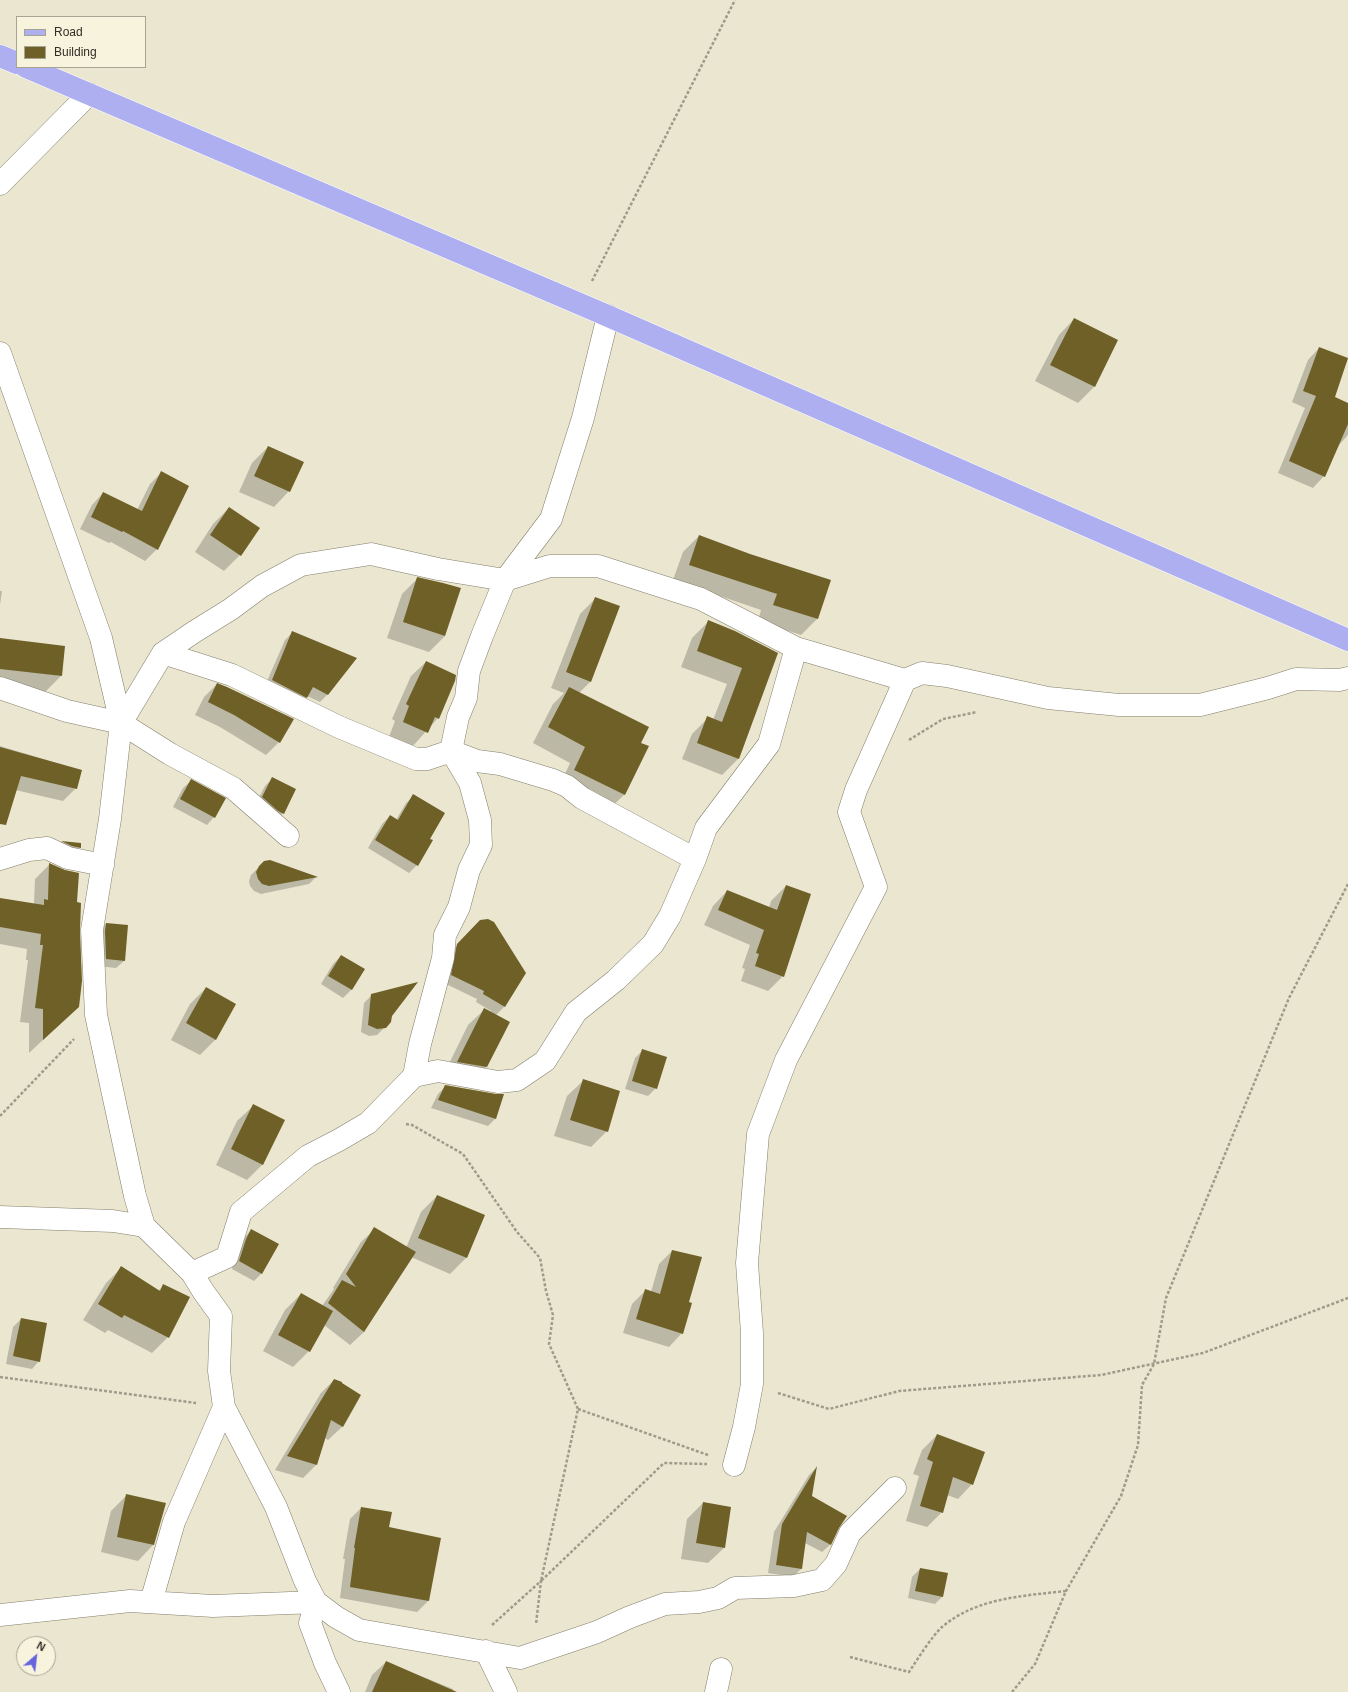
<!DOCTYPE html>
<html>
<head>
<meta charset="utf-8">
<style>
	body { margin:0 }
	#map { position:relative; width:1348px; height:1692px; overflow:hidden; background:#eae6d0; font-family:Helvetica,sans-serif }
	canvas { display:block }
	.legend { position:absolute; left:16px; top:16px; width:130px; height:52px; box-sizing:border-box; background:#f8f3dd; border:1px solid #a8a494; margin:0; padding:5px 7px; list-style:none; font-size:12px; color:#302e26 }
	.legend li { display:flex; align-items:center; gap:8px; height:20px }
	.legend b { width:20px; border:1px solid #a8a494 }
	.north { position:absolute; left:16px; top:1636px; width:40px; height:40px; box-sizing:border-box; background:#f8f3dd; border:1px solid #a8a494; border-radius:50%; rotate:28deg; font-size:11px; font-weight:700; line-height:16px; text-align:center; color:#302e26 }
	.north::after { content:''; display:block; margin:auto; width:14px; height:18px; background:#6565de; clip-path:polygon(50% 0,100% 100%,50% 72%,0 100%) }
</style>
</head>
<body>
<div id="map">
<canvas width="1348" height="1692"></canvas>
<ul class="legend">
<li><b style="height:5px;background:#adaff1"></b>Road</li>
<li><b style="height:11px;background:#6e6026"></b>Building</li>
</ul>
<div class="north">N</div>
</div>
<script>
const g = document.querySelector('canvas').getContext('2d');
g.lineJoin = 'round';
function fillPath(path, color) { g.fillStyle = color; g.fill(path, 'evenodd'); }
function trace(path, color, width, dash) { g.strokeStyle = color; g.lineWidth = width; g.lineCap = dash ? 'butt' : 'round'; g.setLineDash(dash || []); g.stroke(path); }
fillPath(new Path2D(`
	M 1074,319 L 1117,340 L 1094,387 L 1078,403 L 1035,381 L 1059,335 Z
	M 1319,348 L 1348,359 L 1333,397 L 1348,404 L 1348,435 L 1339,445 L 1324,476 L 1313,488 L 1278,473 L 1305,408 L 1292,402 L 1308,360 Z
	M 268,447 L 289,491 L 274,507 L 239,492 L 252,463 Z
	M 162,472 L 157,549 L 145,561 L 111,542 L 109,543 L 80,529 L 92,505 L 103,493 L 137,510 L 150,484 Z
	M 229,508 L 258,528 L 240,555 L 224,571 L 195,552 L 213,524 Z
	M 699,536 L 749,555 L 829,580 L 817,619 L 801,635 L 758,621 L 761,610 L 673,580 L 683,552 Z
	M 418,578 L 445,636 L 429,652 L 387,638 L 402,594 Z
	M 0,591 L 2,591 L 0,605 Z
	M 596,598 L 590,682 L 579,693 L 640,743 L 647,747 L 624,795 L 608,810 L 559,787 L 570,763 L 533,743 L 553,704 L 564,693 L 551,688 L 580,614 Z
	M 708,622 L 777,653 L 738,759 L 722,775 L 682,759 L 692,734 L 708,718 L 713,720 L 727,684 L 681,667 L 692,638 Z
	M 293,632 L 328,694 L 320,702 L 307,696 L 298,705 L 264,688 L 285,640 Z
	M 426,662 L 454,681 L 438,718 L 412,747 L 389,737 L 395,721 L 392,719 L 411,676 Z
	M 0,665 L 61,676 L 45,692 L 0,686 Z
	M 217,684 L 279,742 L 266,755 L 220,727 L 195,715 L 204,697 Z
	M 0,746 L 80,770 L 76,788 L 63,801 L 11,789 L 0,793 Z
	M 273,778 L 283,813 L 275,821 L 255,805 L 265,786 Z
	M 191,781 L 214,817 L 207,825 L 173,807 L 183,788 Z
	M 414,796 L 428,839 L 417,865 L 409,873 L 368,848 L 382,824 L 390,816 L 396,820 L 406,803 Z
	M 62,842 L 80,844 L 80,847 L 72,855 L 55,849 Z
	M 264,862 L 316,877 L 309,884 L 261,894 L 254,891 L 250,886 L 249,881 L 251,875 Z
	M 50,864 L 65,871 L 76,903 L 78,1007 L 29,1053 L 29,1023 L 20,1022 L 28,960 L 26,960 L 27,949 L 0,944 L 0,905 L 34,904 L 35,879 Z
	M 786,886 L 783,976 L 768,991 L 741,981 L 745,969 L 742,968 L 750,945 L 704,925 L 713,906 L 727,891 L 769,908 L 771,901 Z
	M 106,924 L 124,961 L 116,968 L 98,966 L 98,931 Z
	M 472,929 L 525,973 L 504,1007 L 496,1015 L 486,1067 L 470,1083 L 442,1078 L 468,1025 L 484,1010 L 490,1012 L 491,1011 L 476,1002 L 477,999 L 444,983 L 450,953 Z
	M 341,956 L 363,970 L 351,990 L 343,998 L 321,984 L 333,964 Z
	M 206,988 L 216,1039 L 200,1055 L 171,1040 L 190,1004 Z
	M 372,995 L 391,1015 L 390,1022 L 377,1035 L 369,1036 L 361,1032 L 364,1003 Z
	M 643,1050 L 656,1088 L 648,1096 L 625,1089 L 635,1058 Z
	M 583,1081 L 607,1131 L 591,1147 L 554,1136 L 567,1096 Z
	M 446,1086 L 496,1118 L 488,1126 L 431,1108 L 438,1094 Z
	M 253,1106 L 263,1164 L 247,1180 L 216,1165 L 237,1121 Z
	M 437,1196 L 484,1216 L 466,1258 L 450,1274 L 411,1257 L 364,1332 L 350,1345 L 324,1325 L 309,1351 L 293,1367 L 263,1351 L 285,1310 L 301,1294 L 322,1306 L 334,1289 L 333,1288 L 361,1242 L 375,1229 L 406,1248 L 421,1212 Z
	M 251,1230 L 262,1273 L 254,1281 L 232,1269 L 238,1247 L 244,1238 Z
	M 672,1251 L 688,1303 L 682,1333 L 669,1347 L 623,1333 L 632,1304 L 646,1290 L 651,1292 L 659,1264 Z
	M 121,1268 L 158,1291 L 164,1285 L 168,1337 L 152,1353 L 108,1330 L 105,1333 L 83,1320 L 106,1283 Z
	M 21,1319 L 39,1361 L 32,1369 L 6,1364 L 13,1327 Z
	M 334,1380 L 360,1396 L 342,1427 L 328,1440 L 325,1438 L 316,1465 L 303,1478 L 275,1470 L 321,1393 Z
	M 937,1435 L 972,1484 L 958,1499 L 947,1495 L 942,1512 L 927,1527 L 906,1521 L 919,1476 L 913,1474 L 922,1450 Z
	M 815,1469 L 811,1497 L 838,1527 L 830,1545 L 822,1552 L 805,1543 L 801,1569 L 793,1577 L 768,1573 L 774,1532 L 809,1475 Z
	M 127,1495 L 153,1545 L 138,1561 L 101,1552 L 111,1511 Z
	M 703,1503 L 724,1548 L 708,1563 L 681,1559 L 687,1519 Z
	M 361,1508 L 388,1528 L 428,1601 L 417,1612 L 340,1598 L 345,1559 L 343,1559 L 350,1519 Z
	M 920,1569 L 943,1596 L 935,1604 L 908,1598 L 912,1577 Z
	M 386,1662 L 453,1689 L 452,1692 L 365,1692 L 372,1675 Z`), '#0003');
fillPath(new Path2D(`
	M 1074,318 L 1118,340 L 1095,387 L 1050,365 Z
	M 1319,347 L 1348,358 L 1335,397 L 1348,403 L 1348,424 L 1325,477 L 1289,461 L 1316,396 L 1303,391 Z
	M 268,446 L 304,462 L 290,492 L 254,476 Z
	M 161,471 L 189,486 L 158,550 L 123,531 L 122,532 L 91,517 L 103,492 L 142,511 Z
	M 229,507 L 260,528 L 241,556 L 210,535 Z
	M 699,535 L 750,554 L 831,580 L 818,619 L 773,605 L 777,594 L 689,565 Z
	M 417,577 L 443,583 L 461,588 L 445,636 L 403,622 Z
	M 595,597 L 620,606 L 591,682 L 566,672 Z
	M 708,620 L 735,631 L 778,653 L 739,759 L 697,743 L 707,716 L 722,722 L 742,668 L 697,651 Z
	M 292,631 L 357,658 L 328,695 L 313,687 L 307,698 L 272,680 Z
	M 0,638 L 65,646 L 62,676 L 0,669 Z
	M 426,661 L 456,675 L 455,681 L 439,719 L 435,717 L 428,733 L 403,722 L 409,706 L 406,704 Z
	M 217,683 L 227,687 L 294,719 L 280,743 L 234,715 L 208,702 Z
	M 569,687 L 649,727 L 641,743 L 649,746 L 625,795 L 574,770 L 585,747 L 548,727 Z
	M 0,747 L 82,770 L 77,789 L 21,776 L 6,825 L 0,824 Z
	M 272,777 L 296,789 L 284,814 L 278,811 L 262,797 Z
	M 191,779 L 226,798 L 215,818 L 180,799 Z
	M 413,794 L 445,813 L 430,839 L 433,840 L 418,866 L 375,840 L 390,815 L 398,820 Z
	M 61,841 L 81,843 L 81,848 L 72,846 Z
	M 270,860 L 318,877 L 269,886 L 262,884 L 258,879 L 256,872 L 259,866 L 264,861 Z
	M 49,863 L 65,870 L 79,873 L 77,902 L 81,903 L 80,931 L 82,981 L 79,1007 L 43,1040 L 43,1009 L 35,1008 L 43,945 L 40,945 L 41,934 L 0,927 L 0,898 L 44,905 L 44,899 L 48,900 Z
	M 786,885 L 811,894 L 784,977 L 755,966 L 759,954 L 756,953 L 764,930 L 718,910 L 727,890 L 777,910 Z
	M 488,919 L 494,922 L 526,973 L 505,1007 L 483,994 L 484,991 L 451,975 L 457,944 L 480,920 Z
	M 106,923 L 128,925 L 125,961 L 106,959 L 105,931 Z
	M 341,955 L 365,969 L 352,990 L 328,976 Z
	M 418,982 L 392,1016 L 391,1022 L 386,1028 L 377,1029 L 368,1025 L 371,994 Z
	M 206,987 L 236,1004 L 216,1040 L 186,1023 Z
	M 484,1008 L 510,1022 L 487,1067 L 457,1062 Z
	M 642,1049 L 667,1057 L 657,1089 L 632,1081 Z
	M 583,1079 L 620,1091 L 608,1132 L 570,1120 Z
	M 445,1085 L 496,1094 L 504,1094 L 496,1119 L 438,1100 Z
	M 253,1104 L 285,1120 L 263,1165 L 231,1149 Z
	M 437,1195 L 485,1215 L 467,1258 L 418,1238 Z
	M 374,1227 L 416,1252 L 364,1332 L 328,1303 L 342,1280 L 356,1287 L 346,1274 Z
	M 251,1229 L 279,1244 L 262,1274 L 239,1261 L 246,1239 Z
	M 672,1250 L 702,1257 L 689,1302 L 692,1303 L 683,1334 L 636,1319 L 645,1289 L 660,1294 Z
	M 121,1266 L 160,1291 L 163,1284 L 190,1297 L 169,1338 L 124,1315 L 122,1318 L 98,1304 Z
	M 301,1293 L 333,1311 L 310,1352 L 278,1335 Z
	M 21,1318 L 47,1323 L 40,1362 L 13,1356 Z
	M 334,1379 L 342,1382 L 342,1383 L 361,1395 L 343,1427 L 331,1420 L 317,1465 L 287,1456 Z
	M 937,1434 L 985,1452 L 973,1485 L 953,1477 L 943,1513 L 920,1506 L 933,1462 L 927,1459 Z
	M 817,1466 L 812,1496 L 847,1516 L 839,1528 L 831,1545 L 807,1532 L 802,1569 L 776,1565 L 782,1524 Z
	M 126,1494 L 166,1503 L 154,1545 L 117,1537 Z
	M 703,1502 L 731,1507 L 725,1548 L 696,1543 Z
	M 361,1507 L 392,1512 L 389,1527 L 441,1538 L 429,1601 L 350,1587 L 355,1548 L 354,1548 Z
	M 920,1568 L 948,1573 L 943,1597 L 915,1591 Z
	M 386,1661 L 457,1692 L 372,1692 Z`), '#6e6026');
const minor = new Path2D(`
	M 0,184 L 89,94
	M 0,353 L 101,638 L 121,723 L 110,819 L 92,930 L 96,1015 L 135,1196 L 144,1226 L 192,1273 L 203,1291 L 221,1316 L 219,1371 L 224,1407 L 276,1507 L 305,1581 L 316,1602 L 310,1623 L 325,1663 L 339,1692
	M 163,653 L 232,675 L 339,727 L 416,759 L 427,759 L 451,751 L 477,761 L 500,764 L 553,780 L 567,786 L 582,798 L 695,859
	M 0,688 L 67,711 L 121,723 L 170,754 L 233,788 L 288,836
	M 121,723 L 163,653 L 194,632 L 231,609 L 262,586 L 301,565 L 371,554 L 438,569 L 505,580 L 550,566 L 598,566 L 701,599 L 796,648 L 905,680 L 922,673 L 947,676 L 1048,698 L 1119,705 L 1200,705 L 1268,688 L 1296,679 L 1339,680 L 1348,678
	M 0,859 L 29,850 L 47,848 L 68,858 L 103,865
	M 414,1076 L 438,1071 L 498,1082 L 517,1080 L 545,1061 L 576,1012 L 616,980 L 653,944 L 670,916 L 695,859 L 706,828 L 769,744 L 796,648
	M 0,1217 L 113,1221 L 144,1226
	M 192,1273 L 227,1257 L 241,1212 L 308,1156 L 339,1140 L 368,1123 L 414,1076 L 420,1044 L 443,958 L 445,935 L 459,907 L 469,870 L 481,845 L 480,820 L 470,783 L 451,751 L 458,717 L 466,698 L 469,671 L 482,636 L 505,580 L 551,519 L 583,418 L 608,316
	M 734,1465 L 744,1427 L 752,1384 L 752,1333 L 747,1263 L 758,1134 L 786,1060 L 876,887 L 849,812 L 856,790 L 905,680
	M 151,1602 L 174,1522 L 224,1407
	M 0,1615 L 130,1601 L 213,1606 L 316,1602 L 336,1617 L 359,1630 L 520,1658 L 597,1632 L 630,1617 L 665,1604 L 699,1602 L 718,1598 L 735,1588 L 794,1586 L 822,1580 L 836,1564 L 850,1533 L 895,1488
	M 486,1651 L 506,1692
	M 716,1692 L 721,1669`);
const major = new Path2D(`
	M 0,56 L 17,63
	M 26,67 L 608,316 L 1348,640`);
trace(minor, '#837e6b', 23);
trace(major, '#fff', 23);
trace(new Path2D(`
	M 592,281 L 735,0
	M 909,740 L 943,719 L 977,712
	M 0,1116 L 74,1039
	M 406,1124 L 412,1125 L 463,1154 L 517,1232 L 540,1258 L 546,1291 L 553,1315 L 549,1344 L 578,1409 L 541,1581 L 664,1463 L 707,1464
	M 0,1377 L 196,1403
	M 778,1393 L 829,1409 L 899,1391 L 1101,1375 L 1203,1353 L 1348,1298
	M 578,1409 L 708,1455
	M 492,1625 L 541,1581 L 536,1624
	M 850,1657 L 909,1672 C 917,1660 932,1636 942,1627 C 976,1598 1022,1596 1066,1591
	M 1012,1692 L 1035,1664 L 1066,1591 L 1121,1496 L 1138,1445 L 1142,1385 L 1154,1364 L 1166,1298 L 1289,998 L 1348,884`), '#9e9b8a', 2.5, [3, 2]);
trace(minor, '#fff', 22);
trace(major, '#adaff1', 22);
</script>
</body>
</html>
